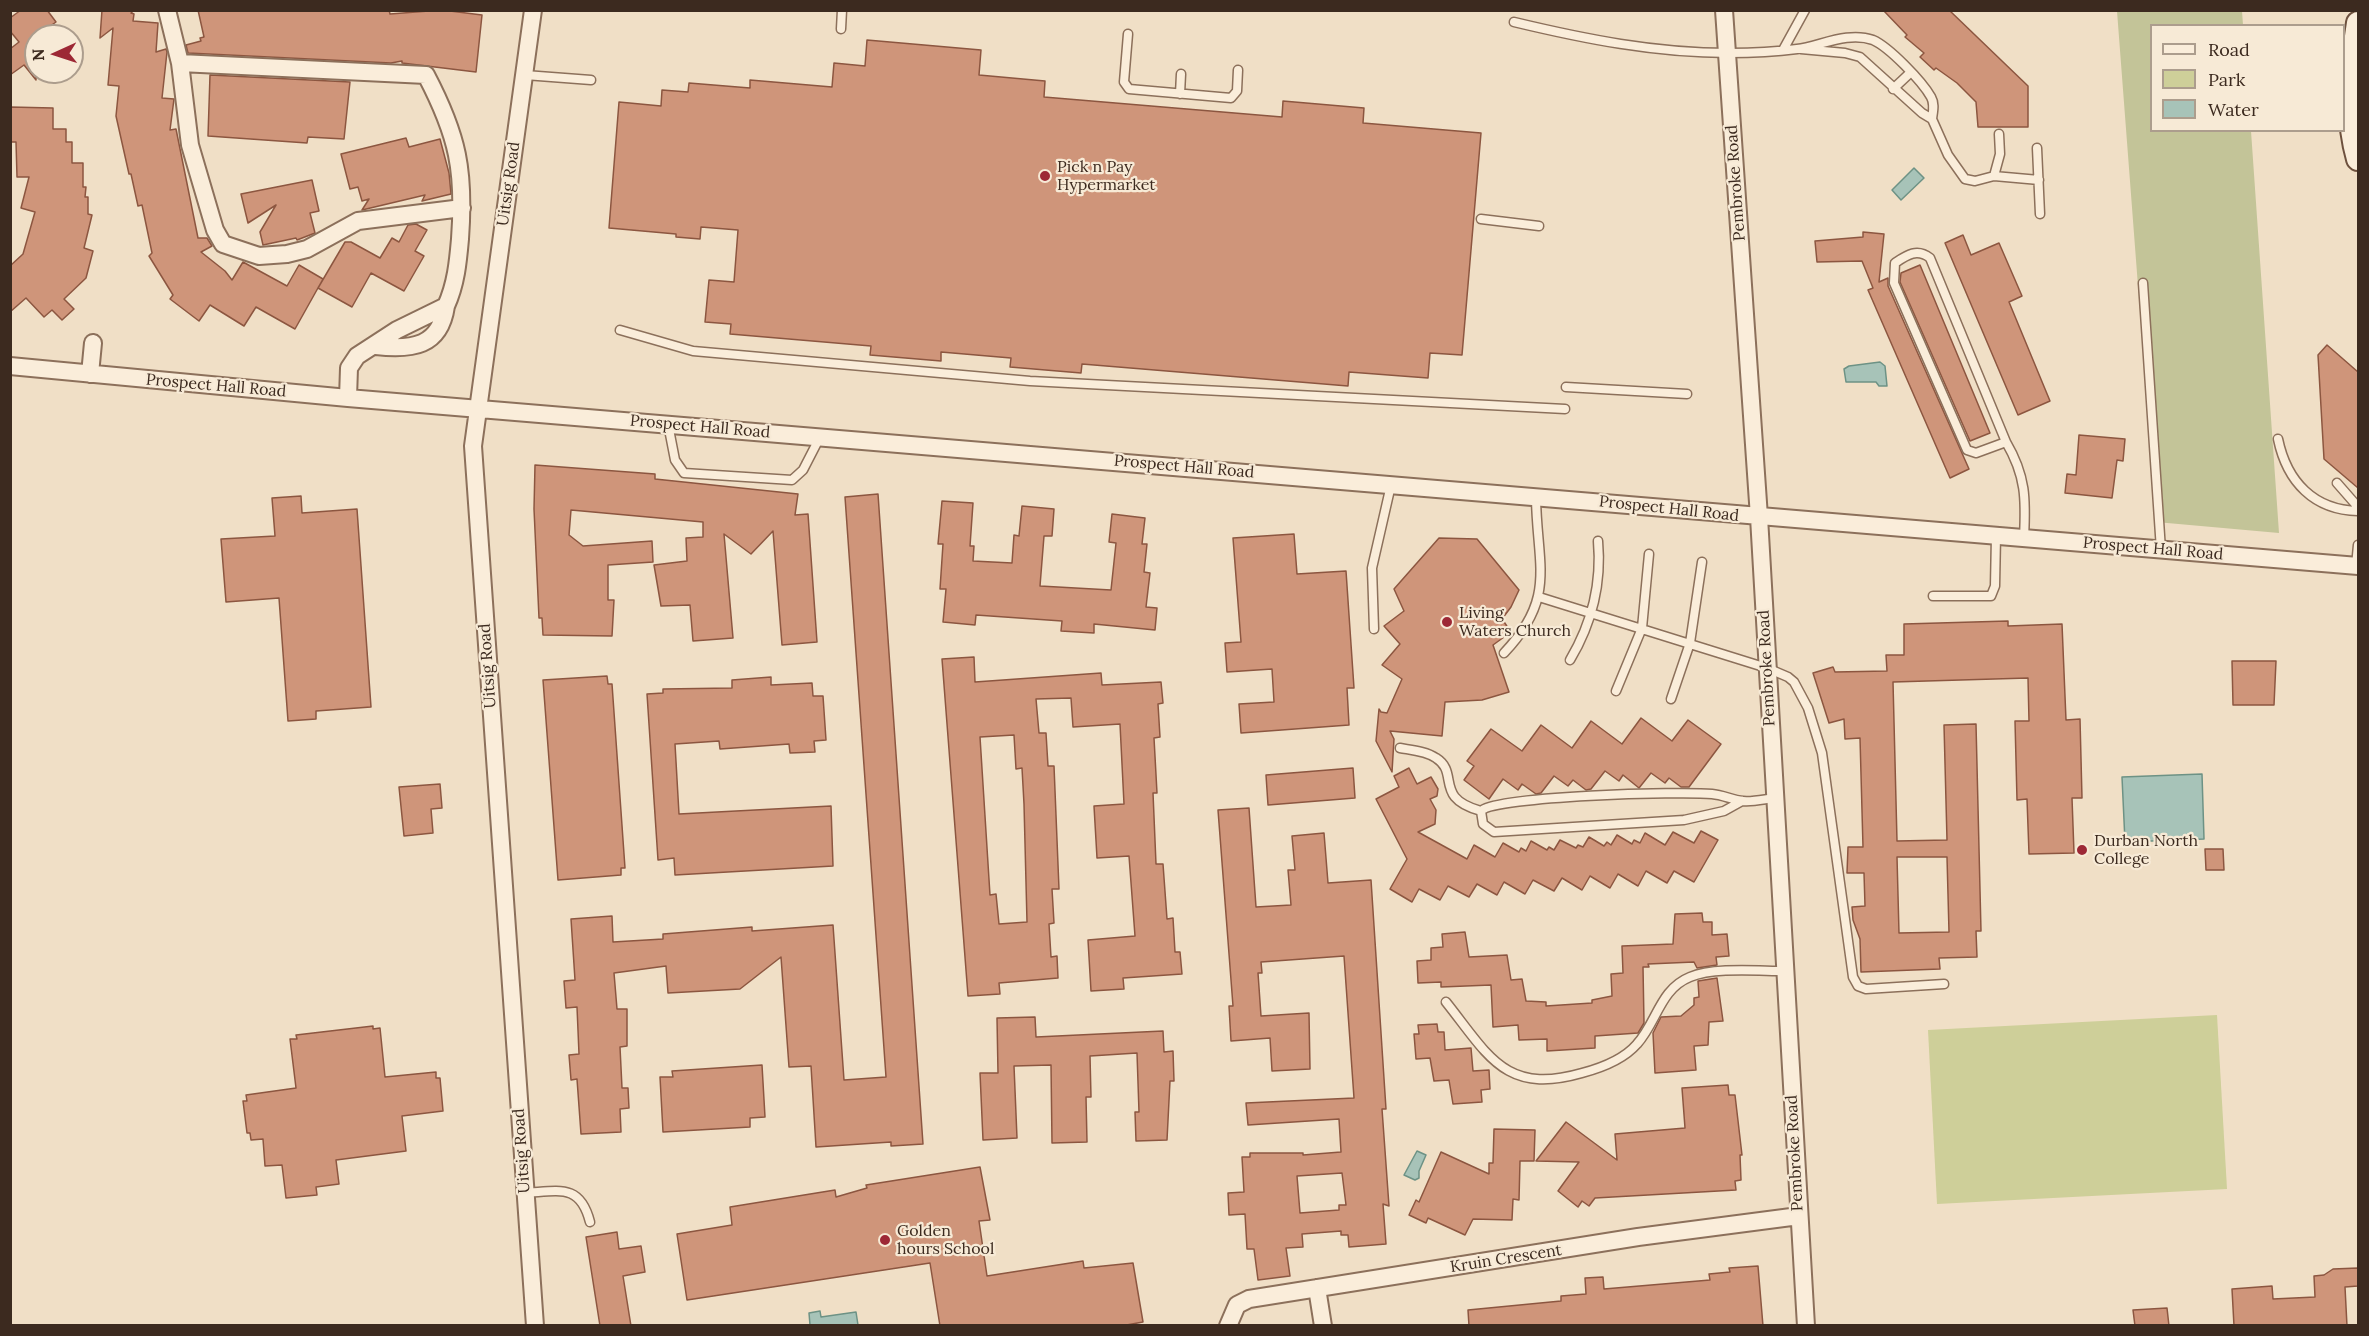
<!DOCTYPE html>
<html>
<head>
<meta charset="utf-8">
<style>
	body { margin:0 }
	#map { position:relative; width:2369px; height:1336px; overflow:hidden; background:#f0dfc6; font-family:Lora,serif }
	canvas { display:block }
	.frame { position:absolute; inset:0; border:12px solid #3c2a1f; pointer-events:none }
	.legend { position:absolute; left:2150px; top:24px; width:195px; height:108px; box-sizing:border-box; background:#f7ead6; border:2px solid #ac9d8d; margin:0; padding:8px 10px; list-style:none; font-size:18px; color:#3c2a1f }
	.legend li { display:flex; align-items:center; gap:12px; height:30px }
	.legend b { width:30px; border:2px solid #ac9d8d }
	.north { position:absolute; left:24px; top:24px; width:60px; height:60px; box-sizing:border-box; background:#f7ead6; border:2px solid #ac9d8d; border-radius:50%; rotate:267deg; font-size:16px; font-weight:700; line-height:24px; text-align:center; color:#3c2a1f }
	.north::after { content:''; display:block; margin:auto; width:21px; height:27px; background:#9d2835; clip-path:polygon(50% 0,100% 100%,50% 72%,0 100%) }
</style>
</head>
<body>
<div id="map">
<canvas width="2369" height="1336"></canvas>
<div class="frame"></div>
<ul class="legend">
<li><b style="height:8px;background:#faedda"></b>Road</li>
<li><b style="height:16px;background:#cecf99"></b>Park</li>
<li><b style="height:16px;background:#a7c3b8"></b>Water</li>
</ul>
<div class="north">N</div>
</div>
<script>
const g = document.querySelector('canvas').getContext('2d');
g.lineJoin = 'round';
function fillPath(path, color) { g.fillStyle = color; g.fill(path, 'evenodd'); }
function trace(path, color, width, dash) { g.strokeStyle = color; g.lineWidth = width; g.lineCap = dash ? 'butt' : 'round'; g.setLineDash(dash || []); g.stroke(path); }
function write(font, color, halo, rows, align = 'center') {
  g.font = font + ' Lora,serif'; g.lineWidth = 4.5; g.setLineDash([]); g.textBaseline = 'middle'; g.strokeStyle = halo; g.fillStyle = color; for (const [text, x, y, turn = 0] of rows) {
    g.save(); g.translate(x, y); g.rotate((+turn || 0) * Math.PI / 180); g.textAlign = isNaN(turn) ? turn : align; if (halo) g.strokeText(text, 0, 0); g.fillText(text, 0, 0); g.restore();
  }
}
fillPath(new Path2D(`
	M 2217,1015 L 2227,1189 L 1937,1204 L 1928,1030 Z`), '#cecf99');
fillPath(new Path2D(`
	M 2117,11 L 2242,11 L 2243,25 L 2152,26 L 2152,130 L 2251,131 L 2279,533 L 2156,522 Z`), '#c3c498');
const water = new Path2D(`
	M 1914,168 L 1924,178 L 1901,200 L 1892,190 Z
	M 1880,362 L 1885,366 L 1887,386 L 1879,386 L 1876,382 L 1846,382 L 1844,369 L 1849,366 Z
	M 2202,774 L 2204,839 L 2125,842 L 2122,777 Z
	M 1417,1151 L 1426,1155 L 1419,1171 L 1419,1178 L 1415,1180 L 1404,1175 Z
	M 820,1311 L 821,1317 L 856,1312 L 858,1325 L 810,1325 L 809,1313 Z`);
fillPath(water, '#a7c3b8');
trace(water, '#6d9285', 1.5);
const building = new Path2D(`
	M 21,10 L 47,10 L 56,22 L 36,36 L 36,80 L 24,65 L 10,75 L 10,49 L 19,42 L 10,31 L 10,18 Z
	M 102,10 L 135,10 L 131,13 L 134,14 L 133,21 L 158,23 L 156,52 L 166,49 L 167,52 L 162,98 L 174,99 L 170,130 L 176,129 L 198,238 L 207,238 L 212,246 L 201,252 L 225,271 L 232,280 L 243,262 L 287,286 L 299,265 L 323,279 L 295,329 L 256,307 L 244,326 L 210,305 L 199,321 L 170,299 L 173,295 L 149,256 L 152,253 L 142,205 L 138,206 L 131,174 L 129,174 L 116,116 L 119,86 L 108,85 L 113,28 L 100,38 Z
	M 198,10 L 389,10 L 390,14 L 442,10 L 482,15 L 476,72 L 402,63 L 402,61 L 391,63 L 188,53 L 186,45 L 201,41 L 200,38 L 204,37 Z
	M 1883,10 L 1949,10 L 2028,86 L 2028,127 L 1978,127 L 1976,102 L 1957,83 L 1936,68 L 1934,70 L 1920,57 L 1924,53 L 1905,37 L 1907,35 Z
	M 867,40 L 981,50 L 979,75 L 1045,81 L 1044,97 L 1282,117 L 1283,101 L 1364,108 L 1363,123 L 1481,133 L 1462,355 L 1430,353 L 1428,378 L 1349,372 L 1348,386 L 1082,364 L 1081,373 L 1010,367 L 1011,358 L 941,352 L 941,361 L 870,355 L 871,346 L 730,334 L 731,324 L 705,322 L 709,280 L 734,282 L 738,230 L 701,227 L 700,239 L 676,237 L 676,234 L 609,228 L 619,102 L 661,106 L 662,90 L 688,92 L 689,83 L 750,88 L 750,80 L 832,87 L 834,63 L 865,66 Z
	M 210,75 L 350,82 L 344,139 L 308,137 L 307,143 L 208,136 Z
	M 10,107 L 53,108 L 53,129 L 66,129 L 66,142 L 72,142 L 72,163 L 83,163 L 83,187 L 86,187 L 85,197 L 88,197 L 88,214 L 92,215 L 84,248 L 93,251 L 86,278 L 64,299 L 74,309 L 62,320 L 52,310 L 44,317 L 26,298 L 10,312 L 10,266 L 23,254 L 35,212 L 21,208 L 29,177 L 17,177 L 16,142 L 10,142 Z
	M 406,138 L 409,147 L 440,139 L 449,173 L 451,194 L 422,201 L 425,195 L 362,210 L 369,199 L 362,201 L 358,187 L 350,189 L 341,154 Z
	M 312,180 L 319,211 L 310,213 L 315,233 L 297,240 L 296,238 L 263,245 L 260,232 L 276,205 L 248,223 L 241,194 Z
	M 416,224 L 427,230 L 415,251 L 424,256 L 404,291 L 371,273 L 352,307 L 318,288 L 345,242 L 351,242 L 380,258 L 392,238 L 399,242 L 408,225 Z
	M 1863,232 L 1884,234 L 1879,282 L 1888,278 L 1888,286 L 1969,469 L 1950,478 L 1868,290 L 1873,288 L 1862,261 L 1817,262 L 1815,241 L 1863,237 Z
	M 1963,235 L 1971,255 L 1999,243 L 2022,296 L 2009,302 L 2050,401 L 2018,415 L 1945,243 Z
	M 1920,265 L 1990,433 L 1970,441 L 1900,282 L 1901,273 Z
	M 2327,345 L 2358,372 L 2358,488 L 2324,459 L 2318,355 Z
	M 2079,435 L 2125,439 L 2123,461 L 2117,460 L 2112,498 L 2065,493 L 2067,474 L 2076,475 Z
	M 535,465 L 655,474 L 655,479 L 798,494 L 795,515 L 808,514 L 817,642 L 782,645 L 773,531 L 751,554 L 724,534 L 733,638 L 693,641 L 690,605 L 661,606 L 654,565 L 687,561 L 686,538 L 703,537 L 703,522 L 571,510 L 569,535 L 583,546 L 652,541 L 653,562 L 608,565 L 608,600 L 614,600 L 612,636 L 543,635 L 542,618 L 539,618 L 534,509 Z
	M 878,494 L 923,1144 L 891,1146 L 891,1142 L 816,1147 L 811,1066 L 789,1067 L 781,957 L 740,989 L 668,993 L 666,966 L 614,973 L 617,1009 L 627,1009 L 627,1046 L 620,1047 L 622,1088 L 628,1088 L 629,1108 L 620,1109 L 621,1132 L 581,1134 L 577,1079 L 571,1080 L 569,1055 L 579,1054 L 577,1007 L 566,1008 L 564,981 L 575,980 L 571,919 L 612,916 L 613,942 L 663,939 L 663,934 L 752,927 L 752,931 L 833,925 L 844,1080 L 886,1077 L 845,497 Z
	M 301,496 L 302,513 L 357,509 L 371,707 L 316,711 L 316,719 L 288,721 L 279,598 L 226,602 L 221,539 L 275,536 L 272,498 Z
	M 942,501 L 973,503 L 970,546 L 974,546 L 973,561 L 1012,563 L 1014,535 L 1019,536 L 1022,506 L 1054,509 L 1052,536 L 1044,536 L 1040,586 L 1111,590 L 1116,543 L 1109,542 L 1112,514 L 1145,518 L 1142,544 L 1147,544 L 1144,572 L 1150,573 L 1146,607 L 1157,608 L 1155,630 L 1094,624 L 1094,633 L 1061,631 L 1062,621 L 976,615 L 975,625 L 943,622 L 946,589 L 940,589 L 943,544 L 938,544 Z
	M 1294,534 L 1297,574 L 1346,571 L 1354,688 L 1347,688 L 1349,725 L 1241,733 L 1239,704 L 1274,702 L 1272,669 L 1227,672 L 1225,643 L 1241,642 L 1233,538 Z
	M 1439,538 L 1477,539 L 1519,590 L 1511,607 L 1502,619 L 1511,632 L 1493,645 L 1509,692 L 1482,700 L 1445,702 L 1442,736 L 1390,731 L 1394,739 L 1392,772 L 1376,741 L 1379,709 L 1381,712 L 1387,713 L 1402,679 L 1382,665 L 1400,644 L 1384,626 L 1404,611 L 1394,589 Z
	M 2008,621 L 2008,626 L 2062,624 L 2066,720 L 2080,719 L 2082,798 L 2072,798 L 2074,853 L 2029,854 L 2027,799 L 2017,800 L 2015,721 L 2029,721 L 2028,678 L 1893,682 L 1897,841 L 1947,840 L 1944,725 L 1976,724 L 1981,931 L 1976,931 L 1977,957 L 1939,958 L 1940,969 L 1861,972 L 1860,939 L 1853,920 L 1852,907 L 1865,906 L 1864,873 L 1847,873 L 1848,847 L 1863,847 L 1860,738 L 1845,739 L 1844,719 L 1829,723 L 1813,673 L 1833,667 L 1835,672 L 1887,671 L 1886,655 L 1904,655 L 1904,624 ZM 1897,857 L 1947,857 L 1949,932 L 1899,933 Z
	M 974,657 L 975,682 L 1101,673 L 1102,685 L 1161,682 L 1163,703 L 1158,704 L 1160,737 L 1154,738 L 1157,793 L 1153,793 L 1156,864 L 1163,864 L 1167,919 L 1173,918 L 1175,952 L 1180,952 L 1182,974 L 1123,978 L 1124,989 L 1091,991 L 1088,940 L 1135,936 L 1129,856 L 1097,858 L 1094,806 L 1124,804 L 1120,724 L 1073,727 L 1071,698 L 1036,699 L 1039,733 L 1046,733 L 1048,766 L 1054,766 L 1059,889 L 1052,889 L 1054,923 L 1049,924 L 1051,957 L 1057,956 L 1058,978 L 999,983 L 1000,994 L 968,996 L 942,659 ZM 1014,735 L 1016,769 L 1022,768 L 1024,804 L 1027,922 L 999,924 L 996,894 L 990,895 L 980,737 Z
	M 2232,661 L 2276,661 L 2274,705 L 2233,705 Z
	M 607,676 L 608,684 L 612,684 L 625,868 L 621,868 L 621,875 L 558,880 L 543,680 Z
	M 771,677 L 771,685 L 812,683 L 813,696 L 823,696 L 826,740 L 814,741 L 815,752 L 790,753 L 789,744 L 720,749 L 719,741 L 675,744 L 679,814 L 831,806 L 833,866 L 675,875 L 674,858 L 658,860 L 647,694 L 663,693 L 663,689 L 732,688 L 732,680 Z
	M 1641,718 L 1672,741 L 1688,720 L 1721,744 L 1689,787 L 1681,787 L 1669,778 L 1665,783 L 1651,773 L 1639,788 L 1623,775 L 1619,781 L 1605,771 L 1591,789 L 1586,790 L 1573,780 L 1568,786 L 1554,776 L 1541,793 L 1536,794 L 1522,784 L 1518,790 L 1503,779 L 1489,799 L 1464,780 L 1474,766 L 1467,761 L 1491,729 L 1522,751 L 1541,725 L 1572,748 L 1591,721 L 1622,744 Z
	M 1353,768 L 1355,798 L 1268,805 L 1266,775 Z
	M 1409,768 L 1417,784 L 1431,777 L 1438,789 L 1437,796 L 1430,799 L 1436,810 L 1435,824 L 1418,832 L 1467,859 L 1474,845 L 1495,857 L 1503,843 L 1519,852 L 1521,848 L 1526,851 L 1531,841 L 1547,850 L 1549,847 L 1554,850 L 1560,840 L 1576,848 L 1578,845 L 1583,847 L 1589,837 L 1604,846 L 1607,842 L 1611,845 L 1617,835 L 1632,844 L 1634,840 L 1640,843 L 1645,833 L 1665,845 L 1673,832 L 1694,843 L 1701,831 L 1718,840 L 1694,882 L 1674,871 L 1667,883 L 1646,871 L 1638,886 L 1618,874 L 1610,888 L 1590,876 L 1582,890 L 1562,878 L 1554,891 L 1533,880 L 1525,894 L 1504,882 L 1497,895 L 1477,884 L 1469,897 L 1448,886 L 1440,900 L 1419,889 L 1412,902 L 1390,889 L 1407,859 L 1376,799 L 1399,787 L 1394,776 Z
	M 440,784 L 442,808 L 431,809 L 433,833 L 404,836 L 399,787 Z
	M 1249,808 L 1256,907 L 1291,905 L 1288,870 L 1295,870 L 1292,836 L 1324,833 L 1328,883 L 1371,880 L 1386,1109 L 1382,1109 L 1389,1206 L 1383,1204 L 1386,1244 L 1349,1247 L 1348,1235 L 1341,1235 L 1341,1231 L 1302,1234 L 1303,1247 L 1286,1248 L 1290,1276 L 1258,1280 L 1254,1249 L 1247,1249 L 1245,1214 L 1229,1215 L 1228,1193 L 1244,1192 L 1242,1157 L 1250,1157 L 1250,1153 L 1303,1153 L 1303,1155 L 1341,1152 L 1339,1119 L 1248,1125 L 1246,1103 L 1354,1098 L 1344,956 L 1261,962 L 1262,973 L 1258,973 L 1261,1016 L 1309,1013 L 1310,1069 L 1272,1071 L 1270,1038 L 1231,1041 L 1229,1006 L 1233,1006 L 1218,810 ZM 1342,1173 L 1346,1205 L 1339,1205 L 1339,1210 L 1300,1213 L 1297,1176 Z
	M 2205,849 L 2223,849 L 2224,870 L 2206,870 Z
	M 1702,913 L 1703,922 L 1712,922 L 1712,935 L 1727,934 L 1729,956 L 1716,957 L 1717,965 L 1697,968 L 1694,962 L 1648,964 L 1649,967 L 1643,967 L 1644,1023 L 1638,1033 L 1595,1036 L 1595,1048 L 1547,1051 L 1547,1039 L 1519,1040 L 1518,1025 L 1493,1027 L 1491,985 L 1441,987 L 1441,982 L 1418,983 L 1417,961 L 1431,960 L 1431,948 L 1443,947 L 1442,934 L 1465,932 L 1469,957 L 1507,955 L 1511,980 L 1522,979 L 1526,1001 L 1546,1002 L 1546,1006 L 1592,1003 L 1592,1000 L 1612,996 L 1611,974 L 1623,973 L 1622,946 L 1673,944 L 1675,914 Z
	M 1717,978 L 1723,1021 L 1709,1022 L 1708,1045 L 1694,1046 L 1696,1070 L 1655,1073 L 1653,1033 L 1661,1017 L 1681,1016 L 1694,1005 L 1694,998 L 1699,997 L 1698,981 Z
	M 1035,1017 L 1036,1037 L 1163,1031 L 1164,1052 L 1173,1051 L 1174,1081 L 1170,1081 L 1167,1140 L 1136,1141 L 1135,1112 L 1139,1112 L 1137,1053 L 1090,1056 L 1091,1097 L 1086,1097 L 1087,1142 L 1052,1143 L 1051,1065 L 1014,1066 L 1017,1138 L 983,1140 L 980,1073 L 998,1073 L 997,1018 Z
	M 1437,1024 L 1438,1032 L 1444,1032 L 1445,1050 L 1471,1048 L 1473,1071 L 1489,1070 L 1490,1089 L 1481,1090 L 1482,1102 L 1453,1104 L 1449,1080 L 1434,1081 L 1430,1058 L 1416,1059 L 1414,1034 L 1419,1034 L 1418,1025 Z
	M 373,1026 L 373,1029 L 380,1028 L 385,1077 L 436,1072 L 436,1078 L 440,1078 L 443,1111 L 402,1116 L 406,1151 L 336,1160 L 339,1184 L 316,1187 L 317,1195 L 286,1198 L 282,1165 L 265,1166 L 263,1139 L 251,1140 L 250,1133 L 247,1133 L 243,1101 L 247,1101 L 246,1095 L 296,1088 L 290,1039 L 297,1039 L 296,1035 Z
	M 762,1065 L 765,1117 L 750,1118 L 750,1127 L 663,1132 L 660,1077 L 673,1077 L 672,1071 Z
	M 1728,1085 L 1729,1095 L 1735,1095 L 1742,1155 L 1740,1155 L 1741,1180 L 1735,1181 L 1736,1190 L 1595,1198 L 1589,1206 L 1582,1201 L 1578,1207 L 1558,1191 L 1579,1162 L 1536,1161 L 1566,1122 L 1617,1160 L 1615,1134 L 1685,1128 L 1682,1088 Z
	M 1494,1129 L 1535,1130 L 1534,1161 L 1520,1161 L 1519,1200 L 1513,1199 L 1512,1220 L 1473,1219 L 1465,1235 L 1428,1218 L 1426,1223 L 1409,1215 L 1416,1200 L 1419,1202 L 1441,1152 L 1489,1174 L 1489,1163 L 1493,1163 Z
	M 980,1167 L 990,1220 L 979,1221 L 987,1276 L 1083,1261 L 1084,1268 L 1133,1263 L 1143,1322 L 1121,1326 L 940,1326 L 930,1263 L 687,1300 L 677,1234 L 732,1225 L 730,1207 L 835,1190 L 836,1197 L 867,1188 L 866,1185 Z
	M 617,1232 L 619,1249 L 641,1246 L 645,1272 L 623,1276 L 631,1326 L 600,1326 L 586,1237 Z
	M 1758,1266 L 1763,1326 L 1469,1326 L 1468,1310 L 1561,1301 L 1561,1296 L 1586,1294 L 1585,1278 L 1603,1277 L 1604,1289 L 1710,1280 L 1709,1274 L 1730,1272 L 1729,1268 Z
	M 2358,1268 L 2358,1286 L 2345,1287 L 2347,1326 L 2234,1326 L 2232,1289 L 2272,1286 L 2273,1299 L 2315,1297 L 2314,1276 L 2324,1275 L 2333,1269 Z
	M 2167,1308 L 2169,1326 L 2135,1326 L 2133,1310 Z`);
fillPath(building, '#cf957a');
trace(building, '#8c5640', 1.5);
const lane = new Path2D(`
	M 1514,22 C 1585,39 1655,53 1729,53 C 1752,53 1774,52 1797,49 C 1820,46 1848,31 1873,40 C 1889,47 1922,81 1931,97 C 1935,104 1933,111 1932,119 L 1922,113 L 1860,57 L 1845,53 L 1801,49
	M 841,29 L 842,10
	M 1128,34 L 1124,82 L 1129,89 L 1231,98 L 1237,91 L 1238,70
	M 1783,50 L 1805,10
	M 525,75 L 591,80
	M 1893,89 L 1910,73
	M 1180,94 L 1181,74
	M 1932,119 L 1948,155 L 1965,179 L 1975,181 L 1994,176 L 2000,154 L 1999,134
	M 2037,148 L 2040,214
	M 1994,176 L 2039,180
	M 1481,219 L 1539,226
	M 2143,283 L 2161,550
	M 620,330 L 693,351 L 1030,381 L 1565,409
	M 1566,387 L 1687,394
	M 668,424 L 675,460 L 684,473 L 792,480 L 803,470 L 820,437
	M 2278,439 C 2287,482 2314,510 2358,511
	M 2006,442 L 1976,453 L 1967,450 L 1894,283 L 1895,263 C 1907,255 1917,248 1930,258 L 2006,442 C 2026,476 2026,499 2024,538
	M 2337,483 L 2358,507
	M 2356,566 L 2358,545
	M 1933,596 L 1991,596 L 1995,586 L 1996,536
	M 1539,597 L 1767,668 L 1788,677 L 1794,682 L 1808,708 L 1822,753 L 1853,977 L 1858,986 L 1866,989 L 1944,984
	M 1374,629 L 1372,568 L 1391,485
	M 1504,653 C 1557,597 1537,566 1536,498
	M 1570,660 C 1592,623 1602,585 1598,541
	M 1616,691 L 1642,628 L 1649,554
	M 1671,699 L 1690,643 L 1702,562
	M 1400,748 C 1411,750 1426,751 1436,758 C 1460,773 1433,798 1481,811 C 1495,796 1682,791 1712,794 C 1723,795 1733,800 1743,801 C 1753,802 1765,799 1775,798
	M 1481,811 L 1483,824 L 1494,832 L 1684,820 L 1724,811 L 1742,801
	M 1446,1002 C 1489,1056 1505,1095 1582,1073 C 1601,1068 1624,1059 1637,1044 C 1657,1022 1660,989 1690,977 C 1714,967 1758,971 1785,971
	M 525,1193 C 559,1191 580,1183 590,1222`);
const street = new Path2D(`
	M 167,10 L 180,63 L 190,145 L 215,230 L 223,244 L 259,256 L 287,254 L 307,249 L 358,221 L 462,208
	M 533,10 L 473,446 L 535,1326
	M 1724,10 L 1759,517 L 1806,1326
	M 180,63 L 426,75 C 458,136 465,171 460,239 C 458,262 456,284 446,306
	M 10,366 L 348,398 L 2358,566
	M 90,374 L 93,343
	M 348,398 L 349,368 L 357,356 L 397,330 L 446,306 C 440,347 412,350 376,346
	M 1317,1288 L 1323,1326
	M 1228,1326 L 1237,1305 L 1249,1299 L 1638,1237 L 1799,1216`);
const secondary = new Path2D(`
	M 2358,23 C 2351,69 2345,114 2358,159`);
trace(lane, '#8c705b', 11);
trace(street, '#8c705b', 20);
trace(secondary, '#6e513e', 26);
trace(lane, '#faedda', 8);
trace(street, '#faedda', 16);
trace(secondary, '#faedda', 22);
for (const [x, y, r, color] of [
	[1045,176,6,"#9d2835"],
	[1447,622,6,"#9d2835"],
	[2082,850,6,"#9d2835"],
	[885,1240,6,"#9d2835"]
]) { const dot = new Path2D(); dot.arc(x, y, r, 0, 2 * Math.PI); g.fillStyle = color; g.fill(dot); trace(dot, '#f7ead6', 2); }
write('16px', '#3c2a1f', '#f7ead6', [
	["Pick n Pay",1057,167],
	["Hypermarket",1057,185],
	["Living",1459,613],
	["Waters Church",1459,631],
	["Durban North",2094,841],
	["College",2094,859],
	["Golden",897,1231],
	["hours School",897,1249]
], 'left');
write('16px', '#3c2a1f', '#f7ead6', [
	["Pembroke Road",1736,183,-94],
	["Uitsig Road",509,184,-82],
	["Prospect Hall Road",216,386,5],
	["Prospect Hall Road",700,427,5],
	["Prospect Hall Road",1184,467,5],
	["Prospect Hall Road",1669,509,6],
	["Prospect Hall Road",2153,549,5],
	["Uitsig Road",488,666,-94],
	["Pembroke Road",1767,668,-93],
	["Uitsig Road",522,1151,-94],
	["Pembroke Road",1795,1153,-93],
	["Kruin Crescent",1506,1259,-9]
]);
</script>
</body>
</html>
